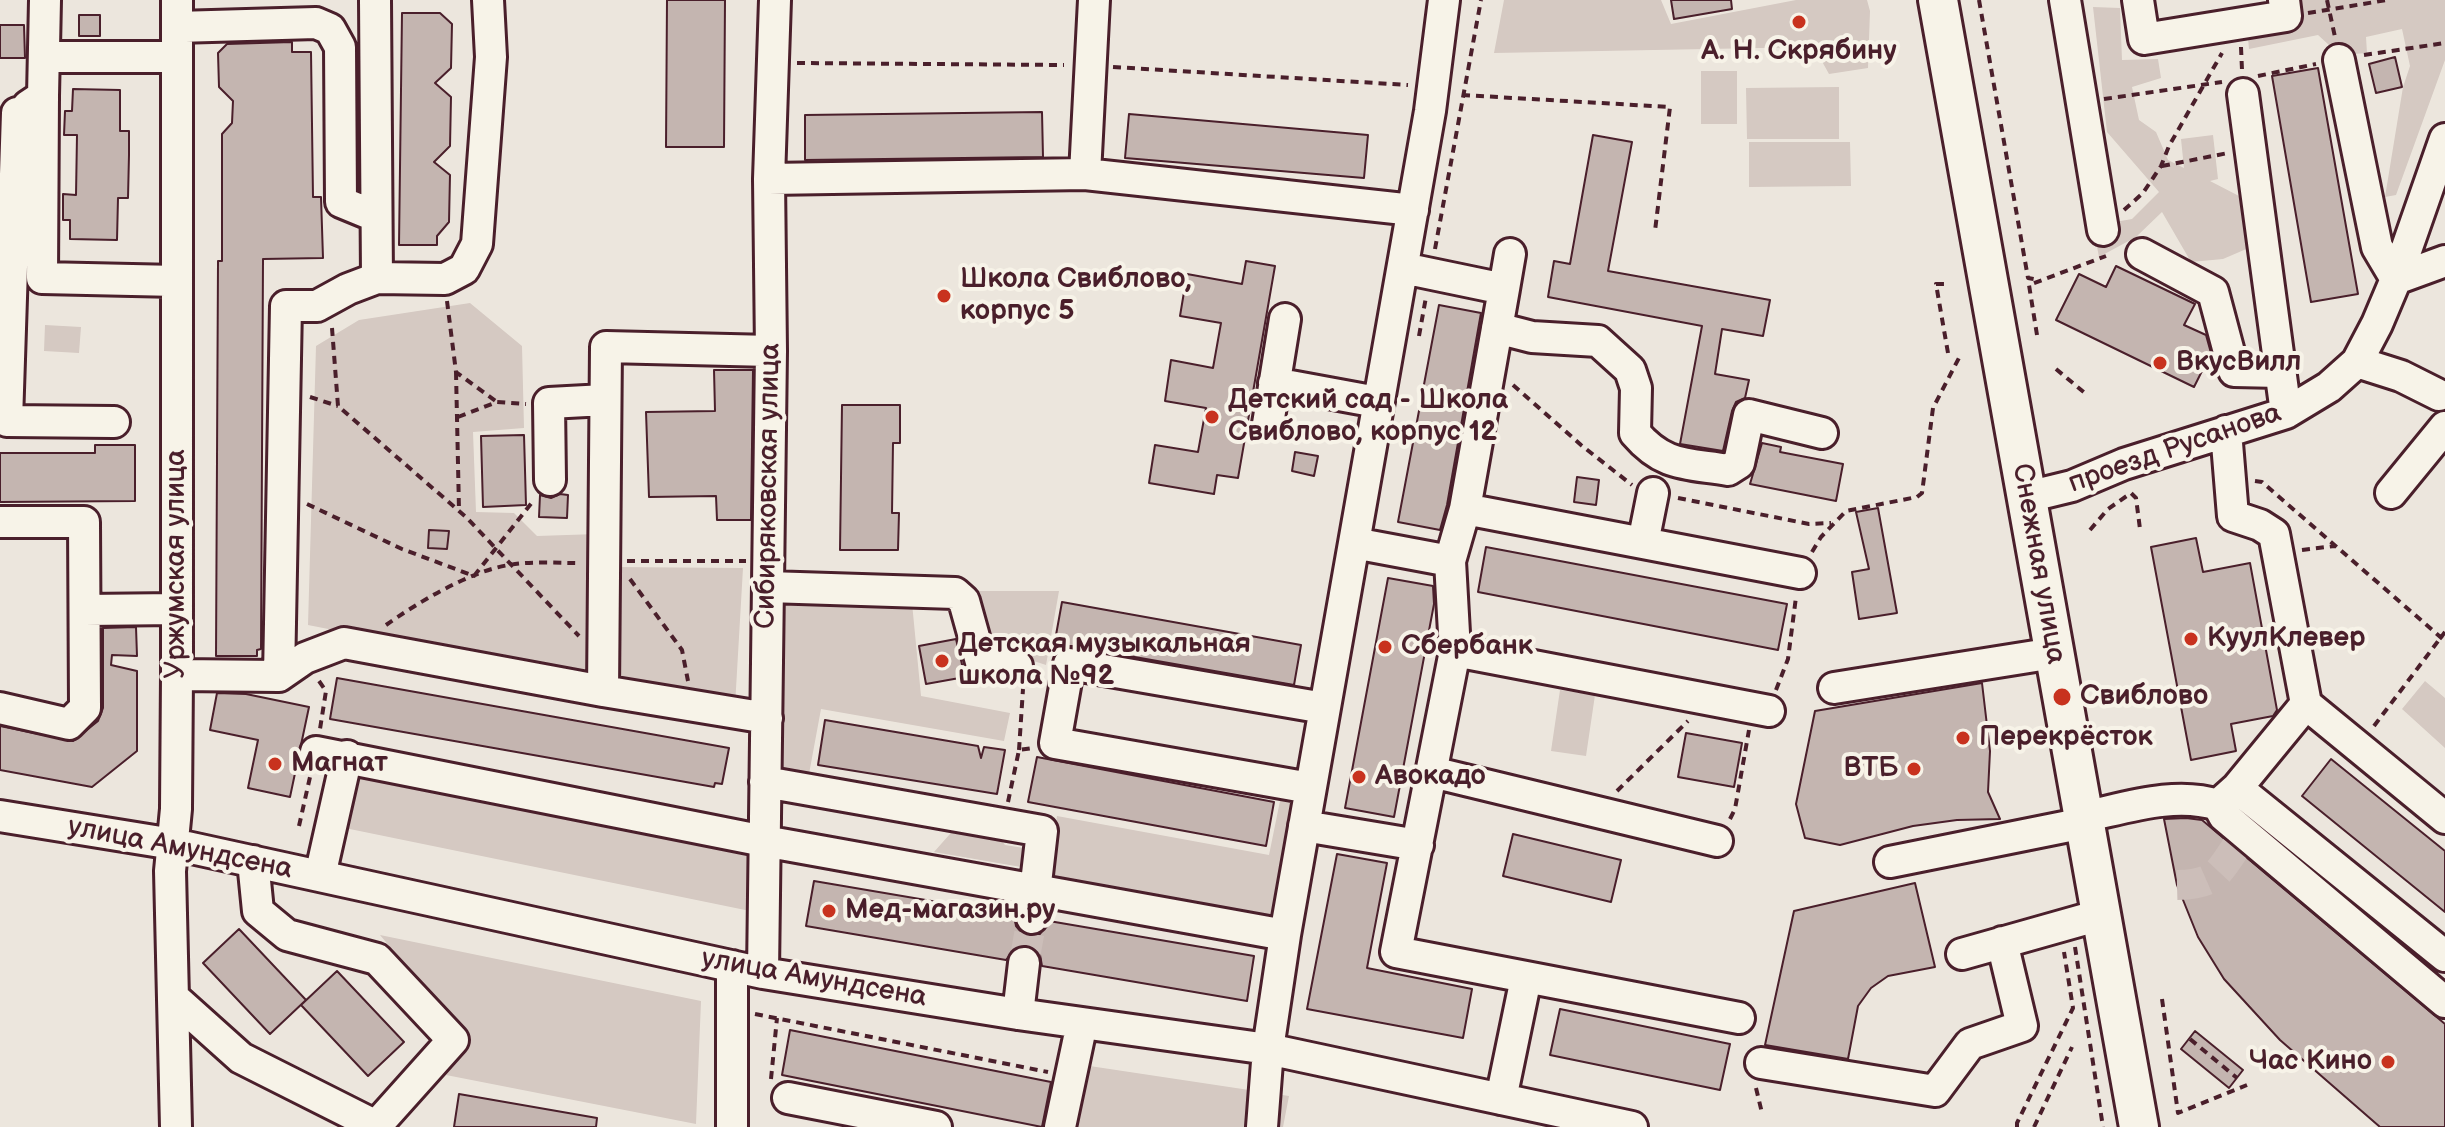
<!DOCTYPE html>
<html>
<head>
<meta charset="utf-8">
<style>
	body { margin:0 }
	canvas { display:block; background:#ece6dd }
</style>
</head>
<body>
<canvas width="2445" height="1127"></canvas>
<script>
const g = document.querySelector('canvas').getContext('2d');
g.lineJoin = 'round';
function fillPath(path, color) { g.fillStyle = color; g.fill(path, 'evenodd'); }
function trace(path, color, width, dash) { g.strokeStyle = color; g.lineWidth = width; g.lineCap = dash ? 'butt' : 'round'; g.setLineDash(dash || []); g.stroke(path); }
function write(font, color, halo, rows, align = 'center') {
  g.font = font + ' "Balsamiq Sans",sans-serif'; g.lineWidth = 8; g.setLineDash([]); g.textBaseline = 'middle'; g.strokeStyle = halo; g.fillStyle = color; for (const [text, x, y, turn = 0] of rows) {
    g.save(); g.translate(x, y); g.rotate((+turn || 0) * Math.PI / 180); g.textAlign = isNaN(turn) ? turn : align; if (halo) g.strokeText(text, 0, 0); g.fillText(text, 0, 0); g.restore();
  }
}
fillPath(new Path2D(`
	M 1504,0 L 1661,0 L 1671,24 L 1796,0 L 1867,0 L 1870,11 L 1868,68 L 1829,74 L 1814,47 L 1494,53 Z
	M 2296,0 L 2445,0 L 2445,60 L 2396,195 L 2385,197 L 2403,87 L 2410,66 L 2402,29 L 2366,37 L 2367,53 L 2340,55 L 2318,35 L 2249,49 L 2247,27 Z
	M 2093,7 L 2120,8 L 2122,60 L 2158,59 L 2161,78 L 2132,87 L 2139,120 L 2156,132 L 2168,160 L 2184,168 L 2181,139 L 2213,135 L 2218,179 L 2210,181 L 2239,196 L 2251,247 L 2223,259 L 2191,262 L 2162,212 L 2136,237 L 2099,257 L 2093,226 L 2132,219 L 2159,192 L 2107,132 Z
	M 1701,71 L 1737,71 L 1737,124 L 1701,124 Z
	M 1839,87 L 1839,139 L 1747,139 L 1746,88 Z
	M 1749,142 L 1850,142 L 1851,186 L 1749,187 Z
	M 470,303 L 522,346 L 524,428 L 473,432 L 476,512 L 514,513 L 537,536 L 597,534 L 593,681 L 308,625 L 316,346 L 359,320 Z
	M 45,325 L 81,327 L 79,353 L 44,351 Z
	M 612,567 L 743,568 L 735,706 L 610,685 Z
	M 971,591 L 1059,591 L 1046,665 L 991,647 Z
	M 783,599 L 912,603 L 921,696 L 1010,713 L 1004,741 L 821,709 L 809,774 L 783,769 Z
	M 2425,681 L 2445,698 L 2445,748 L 2402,709 Z
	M 1560,690 L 1595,695 L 1586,756 L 1551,751 Z
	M 350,765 L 756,846 L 755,912 L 340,827 Z
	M 1281,796 L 1300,800 L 1275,924 L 1046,884 L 1057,816 L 1269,855 Z
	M 957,826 L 996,833 L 1005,845 L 1024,848 L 1021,867 L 934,852 Z
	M 380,935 L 701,1001 L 696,1124 L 446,1075 L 470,1042 Z
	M 1083,1065 L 1289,1096 L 1283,1127 L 1069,1127 Z`), '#d5c9c2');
const building = new Path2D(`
	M 667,0 L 725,0 L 724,147 L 666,147 Z
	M 1671,0 L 1731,0 L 1732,9 L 1674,19 Z
	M 402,13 L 440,13 L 452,24 L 451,68 L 435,83 L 451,97 L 450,146 L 434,162 L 450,175 L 449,222 L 437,236 L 437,245 L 399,245 Z
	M 79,15 L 100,15 L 100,36 L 79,36 Z
	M 0,25 L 24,25 L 25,58 L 0,58 Z
	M 292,42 L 292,52 L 311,52 L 313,197 L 321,197 L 323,258 L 263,259 L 261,649 L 257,650 L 257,656 L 216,656 L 218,261 L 222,261 L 222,134 L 232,123 L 233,101 L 219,87 L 218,53 L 227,44 Z
	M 2395,57 L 2402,87 L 2376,93 L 2369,64 Z
	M 2318,68 L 2358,294 L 2311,302 L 2272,76 Z
	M 73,89 L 120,90 L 120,131 L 129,131 L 129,155 L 128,198 L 118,198 L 117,240 L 70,239 L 70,220 L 63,220 L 63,194 L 76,195 L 77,135 L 64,135 L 65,111 L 72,111 Z
	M 1042,112 L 1043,157 L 805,160 L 805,115 Z
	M 1129,114 L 1368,135 L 1364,178 L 1125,158 Z
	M 1593,135 L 1632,142 L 1608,271 L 1770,300 L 1763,336 L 1722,329 L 1715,374 L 1749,380 L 1745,398 L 1736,402 L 1732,411 L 1723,451 L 1680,444 L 1702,326 L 1548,297 L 1554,261 L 1570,264 Z
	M 1246,261 L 1275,266 L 1238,478 L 1217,475 L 1214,494 L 1149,483 L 1155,445 L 1198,452 L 1206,408 L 1165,401 L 1171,360 L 1213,368 L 1221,323 L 1180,316 L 1187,274 L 1242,284 Z
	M 2116,266 L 2195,304 L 2184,325 L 2206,335 L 2211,353 L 2194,387 L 2056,320 L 2079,274 L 2106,287 Z
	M 1439,305 L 1481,313 L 1447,505 L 1440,530 L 1398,522 Z
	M 714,370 L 753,370 L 751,520 L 717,520 L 716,496 L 649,497 L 646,412 L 715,411 Z
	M 842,405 L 900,405 L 900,443 L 893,443 L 892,513 L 899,513 L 898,550 L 840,550 Z
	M 524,435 L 526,505 L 483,507 L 481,436 Z
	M 1762,443 L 1781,447 L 1780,452 L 1843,464 L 1836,501 L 1750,484 Z
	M 95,445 L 135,445 L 135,501 L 0,502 L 0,453 L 95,453 Z
	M 1295,452 L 1318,456 L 1314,476 L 1292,471 Z
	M 1577,477 L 1599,480 L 1596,505 L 1574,502 Z
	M 560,494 L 568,495 L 567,518 L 539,517 L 540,495 L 551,498 Z
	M 1878,508 L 1897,613 L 1859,619 L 1852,572 L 1869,569 L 1856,512 Z
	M 429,530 L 449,531 L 447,549 L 428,548 Z
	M 2196,538 L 2203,572 L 2250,563 L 2277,710 L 2273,716 L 2231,724 L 2236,751 L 2191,760 L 2151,547 Z
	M 1486,547 L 1787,604 L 1778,650 L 1478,592 Z
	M 1388,578 L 1433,586 L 1434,604 L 1394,817 L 1345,808 Z
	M 1062,602 L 1301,645 L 1294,685 L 1072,646 L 1054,646 Z
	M 136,627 L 137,656 L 112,655 L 111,665 L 137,671 L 137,751 L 92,787 L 0,770 L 0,726 L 73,741 L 98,721 L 103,708 L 103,628 Z
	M 956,639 L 965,677 L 926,684 L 919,646 Z
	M 337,678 L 729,748 L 722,784 L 715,783 L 714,787 L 330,719 Z
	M 1982,683 L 1990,751 L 1988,792 L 2000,819 L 1957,820 L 1913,826 L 1840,845 L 1805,838 L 1796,804 L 1815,711 Z
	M 217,693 L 246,694 L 309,707 L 290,797 L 248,788 L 258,740 L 210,730 Z
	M 825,720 L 978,746 L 981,758 L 984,747 L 1005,750 L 997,794 L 818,765 Z
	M 1686,733 L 1742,743 L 1734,787 L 1678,777 Z
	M 1037,757 L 1274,802 L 1266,846 L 1028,802 Z
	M 2331,759 L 2445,851 L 2445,912 L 2302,796 Z
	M 2186,818 L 2202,820 L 2445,1024 L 2445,1127 L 2380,1127 L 2280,1040 L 2224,979 L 2198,937 L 2177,885 L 2164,819 Z
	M 1513,834 L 1621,860 L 1611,902 L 1503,876 Z
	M 1337,854 L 1387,863 L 1367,968 L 1472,989 L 1463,1038 L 1307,1009 Z
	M 814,881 L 1014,915 L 1016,926 L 1022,933 L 1029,936 L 1040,934 L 1049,921 L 1254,956 L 1247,1001 L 1042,966 L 1040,955 L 1034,948 L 1027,945 L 1016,947 L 1006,960 L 806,926 Z
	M 1915,883 L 1935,967 L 1888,976 L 1871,988 L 1858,1006 L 1848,1059 L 1765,1045 L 1794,911 Z
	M 239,929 L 306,1000 L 270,1034 L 203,963 Z
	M 337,971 L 404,1042 L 368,1076 L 301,1005 Z
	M 1560,1009 L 1730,1044 L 1720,1090 L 1550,1055 Z
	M 790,1030 L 1051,1082 L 1042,1127 L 782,1075 Z
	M 2195,1031 L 2243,1070 L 2229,1088 L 2181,1049 Z
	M 459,1094 L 597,1118 L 596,1127 L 454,1127 Z`);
fillPath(building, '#c4b5b0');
trace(building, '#4a1f2b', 2);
trace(new Path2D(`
	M 2177,885 C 2213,884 2217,876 2236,847
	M 1024,963 L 1032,918`), '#ccbeb9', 30, [30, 15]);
const minor = new Path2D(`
	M 375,0 L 377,278
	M 2065,0 L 2103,230
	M 2138,0 L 2144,39 L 2286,16 L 2284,0
	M 177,27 L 316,23 L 330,29 L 340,47 L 341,202 L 375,216
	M 45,57 L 177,57
	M 2339,60 L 2377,247 L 2396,279 L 2445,261
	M 2243,94 L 2286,413
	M 43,96 L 42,278 L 177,281
	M 28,106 L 43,96 L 45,0
	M 17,113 L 7,421 L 114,422
	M 1085,174 L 1094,0
	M 769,179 L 1085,174 L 1413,210
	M 2142,254 L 2213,292 L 2234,371 L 2280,372
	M 1403,268 L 1504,289 L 1465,509 L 1450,561 L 1455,651 L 1396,952 L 1739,1018
	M 1504,289 L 1510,254
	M 1497,328 L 1532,337 L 1598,341 L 1630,370 L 1636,388 L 1635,433 C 1664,467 1686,463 1728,470 L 1739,463 L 1749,415 L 1822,433
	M 2357,362 L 2401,376 L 2439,395
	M 1274,383 L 1377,402
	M 1268,424 L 1285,319
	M 2226,431 L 2233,516 L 2260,525 L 2274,534 L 2306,704
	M 550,480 L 549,403 L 605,400
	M 2391,493 L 2445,427
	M 2027,497 L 2072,486 L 2124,464 L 2286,413 L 2329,387 L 2357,362 L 2377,324 L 2396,279 L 2445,139
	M 1465,509 L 1800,573
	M 0,522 L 84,522 L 85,708 L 69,724 L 0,708
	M 1354,543 L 1450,561
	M 1643,543 L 1653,493
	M 768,587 L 955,593 L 964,601 L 981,662 L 1017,666
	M 85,610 L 177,609
	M 1455,651 L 1769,711
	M 177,675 L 279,676 L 286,306 L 317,306 L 348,289 L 377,278 L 445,279 L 464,269 L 477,244 L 491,57 L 488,0
	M 279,676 L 305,658 L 344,643 L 603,691
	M 1834,688 L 2054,653
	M 767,718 L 603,691 L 606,347 L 771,351
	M 316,752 L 764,841 L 1285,935
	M 1432,772 L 1717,841
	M 765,782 L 1042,831 L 1032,918
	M 1310,788 L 1055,743 L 1069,664 L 1324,708
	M 2237,788 L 2445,956
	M 2218,805 L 2224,816 L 2445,1002
	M 0,816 L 173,844 L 763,973 L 1018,1014 L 1268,1049 L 1632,1127
	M 2083,817 C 2126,808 2175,791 2218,805 L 2237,788 L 2306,704 L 2445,818
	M 1304,826 L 1418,845
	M 1890,862 L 2084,823
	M 320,876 L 347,756
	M 1962,954 L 2100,915
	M 732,966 L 732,1127
	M 763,973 L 771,351 L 769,179 L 775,0
	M 173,997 L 241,1058 L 376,1126 L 453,1040 L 377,959 L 287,935 L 258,911 L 253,861
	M 1018,1014 L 1024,963
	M 1761,1063 L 1935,1091 L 1970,1044 L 2022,1026 L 2002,942
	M 788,1098 L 936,1127
	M 1501,1099 L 1526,978
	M 176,1127 L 170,871 L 176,809 L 177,675 L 177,0
	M 1060,1127 L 1082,1023
	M 1262,1127 L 1268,1049 L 1285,935 L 1430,111 L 1444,0`);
const major = new Path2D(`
	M 1938,0 L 2139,1127`);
trace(minor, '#4a1f2b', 36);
trace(major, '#4a1f2b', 44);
trace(new Path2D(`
	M 1979,0 L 2028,278 L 2039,280
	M 2327,0 L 2335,37
	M 2308,13 L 2387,0
	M 2241,47 L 2242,70
	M 2364,55 L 2445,43
	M 797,63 L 1064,65
	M 1113,67 L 1408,85
	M 2258,76 L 2316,64
	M 1462,95 L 1670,107 L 1655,231
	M 2104,99 L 2222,82
	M 2162,166 L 2228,153
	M 2124,210 L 2143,193 L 2161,166 L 2169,146 L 2222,53
	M 1435,249 L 1481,0
	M 447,301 L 456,372 L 497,402
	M 332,328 L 338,406 L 466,517 L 579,636
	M 2037,335 L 2029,285 L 2106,256
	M 1419,336 L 1426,297
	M 1948,353 L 1936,284 L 1948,284
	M 2056,369 L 2086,394
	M 456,372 L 459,510
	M 1513,385 L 1581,445 L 1632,485
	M 310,397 L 338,406
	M 458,417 L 497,402 L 526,404
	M 2255,481 L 2262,482 L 2445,641
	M 1678,498 L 1809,524 L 1831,523
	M 307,504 L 402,549 L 474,576 L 534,500
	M 2090,530 L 2108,509 L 2131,493 L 2136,498 L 2140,529
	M 2302,550 L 2335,546
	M 1812,552 L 1821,537 L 1846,511 L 1917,497 L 1922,493 L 1933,408 L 1961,354
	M 627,561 L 746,561
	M 630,579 L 682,650 L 688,681
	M 386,625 C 417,603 470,571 509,565 C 531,561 556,563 578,563
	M 319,681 L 326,691 L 320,729
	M 1776,690 L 1788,659 L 1796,597
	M 2374,726 L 2445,632
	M 1019,750 L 1023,689
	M 1617,791 L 1688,721
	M 1008,802 L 1019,750 L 1033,748
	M 1730,819 L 1735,809 L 1749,730
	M 299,826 L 310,777
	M 2075,947 L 2103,1127
	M 2162,999 L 2178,1113 L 2247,1085
	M 755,1014 L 1048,1072
	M 2190,1039 L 2237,1078
	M 771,1079 L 777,1018
	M 1756,1088 L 1762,1113
	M 2017,1127 L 2017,1123 L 2073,1008 L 2064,952
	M 2034,1127 L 2072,1047`), '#4a1f2b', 4, [8, 6]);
trace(minor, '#f7f3e8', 30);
trace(major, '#f7f3e8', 38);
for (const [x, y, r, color] of [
	[1799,22,8,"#c8321e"],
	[944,296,8,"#c8321e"],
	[2160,363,8,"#c8321e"],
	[1212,417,8,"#c8321e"],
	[2191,639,8,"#c8321e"],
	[1385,647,8,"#c8321e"],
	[942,661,8,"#c8321e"],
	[2062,697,10,"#c8321e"],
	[1963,738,8,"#c8321e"],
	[275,764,8,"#c8321e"],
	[1914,769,8,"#c8321e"],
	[1359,777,8,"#c8321e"],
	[829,911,8,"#c8321e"],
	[2388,1062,8,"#c8321e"]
]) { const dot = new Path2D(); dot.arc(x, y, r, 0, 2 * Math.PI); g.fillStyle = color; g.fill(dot); trace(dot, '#f7f3e8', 3); }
write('bold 28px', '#4a1f2b', '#f7f3e8', [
	["А. Н. Скрябину",1799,52,"center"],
	["Школа Свиблово,",960,280],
	["корпус 5",960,312],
	["ВкусВилл",2176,363],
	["Детский сад - Школа",1228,401],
	["Свиблово, корпус 12",1228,433],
	["КуулКлевер",2207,639],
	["Детская музыкальная",958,645],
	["школа №92",958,677],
	["Сбербанк",1401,647],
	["Свиблово",2080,697],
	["Перекрёсток",1979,738],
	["Магнат",291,764],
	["ВТБ",1898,769,"right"],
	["Авокадо",1375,777],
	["Мед-магазин.ру",845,911],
	["Час Кино",2372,1062,"right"]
], 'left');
write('28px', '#4a1f2b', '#f7f3e8', [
	["проезд Русанова",2175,449,-19],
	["Сибиряковская улица",769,486,-89],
	["Уржумская улица",177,564,-90],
	["Снежная улица",2038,564,80],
	["улица Амундсена",180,849,11],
	["улица Амундсена",814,979,10]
]);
</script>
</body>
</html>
